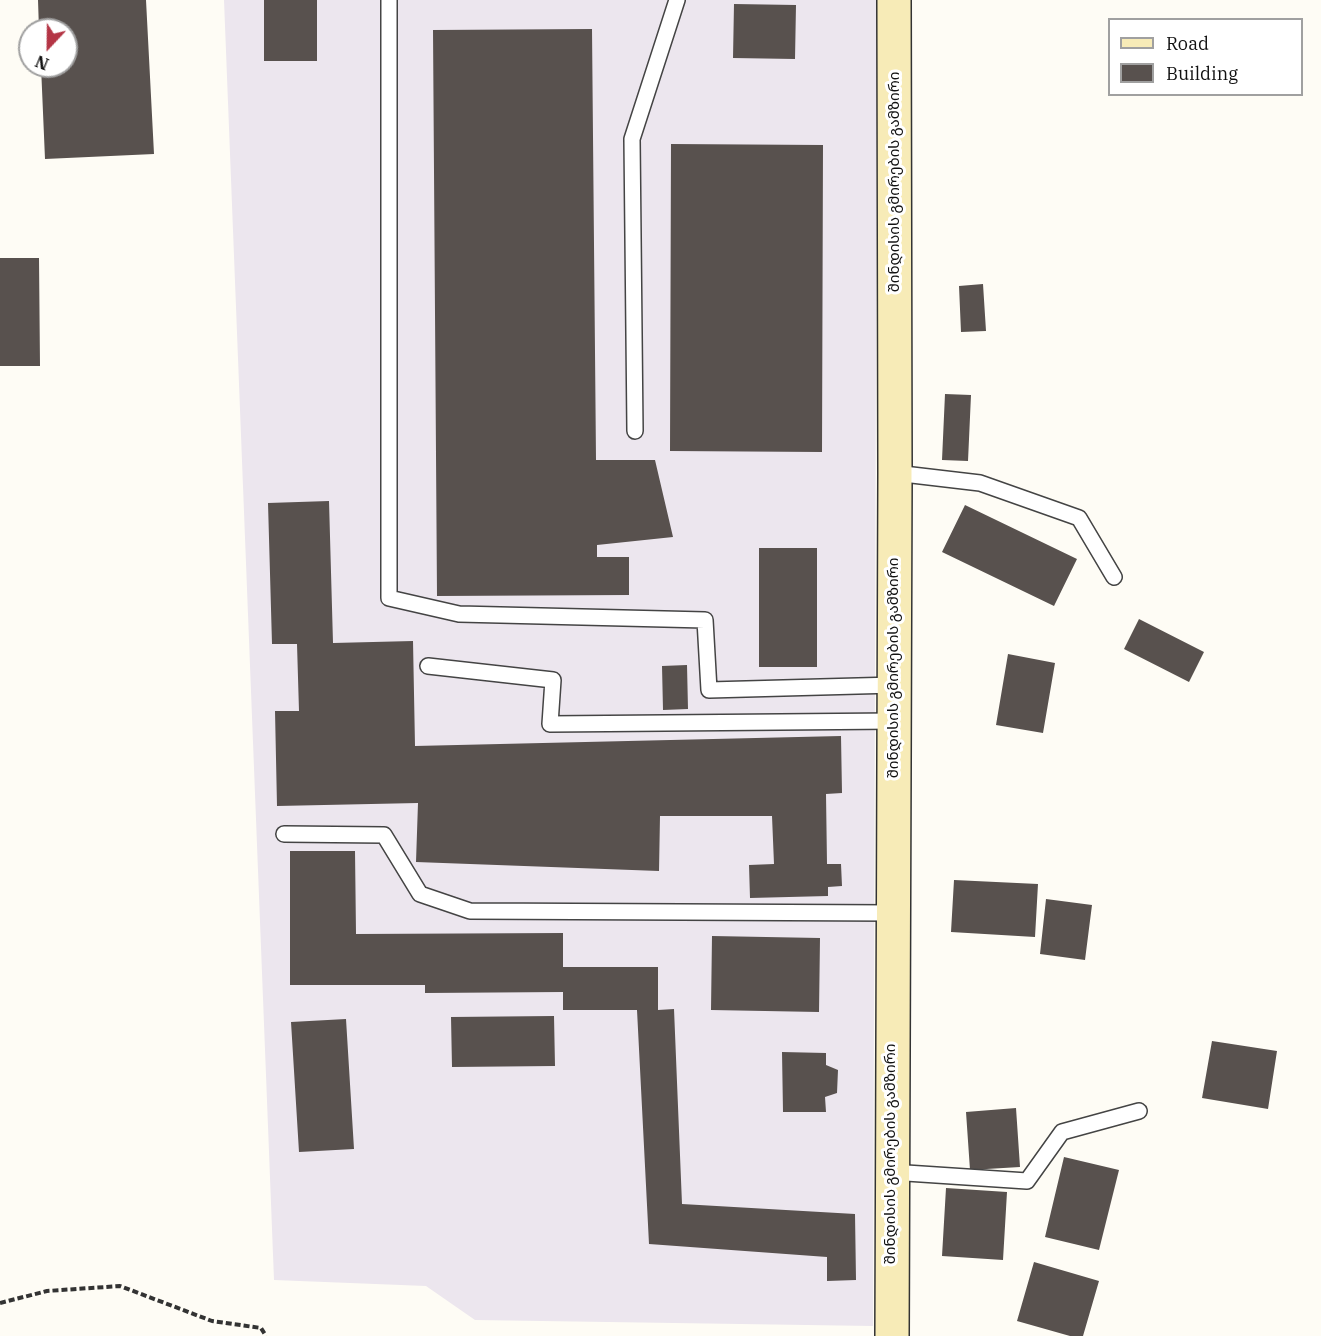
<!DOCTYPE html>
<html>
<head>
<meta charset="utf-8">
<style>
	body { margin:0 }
	#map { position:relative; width:1321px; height:1336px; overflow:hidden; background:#fefcf5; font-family:"IBM Plex Serif",serif }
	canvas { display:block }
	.legend { position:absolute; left:1108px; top:18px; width:195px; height:78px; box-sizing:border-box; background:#fff; border:2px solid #a0a0a0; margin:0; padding:8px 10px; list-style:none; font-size:18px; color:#111 }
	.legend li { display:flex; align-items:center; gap:12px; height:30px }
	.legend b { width:30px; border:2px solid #a0a0a0 }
	.north { position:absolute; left:18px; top:18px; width:60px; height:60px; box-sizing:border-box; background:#fff; border:2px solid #a0a0a0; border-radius:50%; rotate:202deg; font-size:16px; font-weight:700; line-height:24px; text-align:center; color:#111 }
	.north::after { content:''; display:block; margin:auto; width:21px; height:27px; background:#b43545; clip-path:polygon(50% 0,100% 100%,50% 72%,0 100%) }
</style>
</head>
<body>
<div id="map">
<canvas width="1321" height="1336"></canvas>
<ul class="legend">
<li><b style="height:8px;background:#f7ebb7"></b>Road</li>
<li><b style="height:16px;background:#58514e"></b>Building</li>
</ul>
<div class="north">N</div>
</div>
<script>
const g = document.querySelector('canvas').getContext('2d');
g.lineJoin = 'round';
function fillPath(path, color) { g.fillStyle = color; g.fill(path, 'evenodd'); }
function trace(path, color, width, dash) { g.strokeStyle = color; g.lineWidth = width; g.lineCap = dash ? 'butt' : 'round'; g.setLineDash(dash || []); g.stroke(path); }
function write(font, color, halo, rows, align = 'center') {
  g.font = font + ' "IBM Plex Serif","Noto Sans Georgian",serif'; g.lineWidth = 6; g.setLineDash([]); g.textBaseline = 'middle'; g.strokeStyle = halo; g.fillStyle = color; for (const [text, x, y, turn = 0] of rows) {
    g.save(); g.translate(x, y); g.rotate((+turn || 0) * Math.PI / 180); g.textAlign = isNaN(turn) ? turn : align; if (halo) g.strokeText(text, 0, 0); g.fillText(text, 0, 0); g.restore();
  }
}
fillPath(new Path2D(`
	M 224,0 L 877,0 L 873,1326 L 475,1320 L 426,1286 L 274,1280 Z`), '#ece6ee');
fillPath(new Path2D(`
	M 38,0 L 146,0 L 154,154 L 45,159 L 41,66 L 66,66 L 66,30 L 39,30 Z
	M 264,0 L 317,0 L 317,61 L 264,61 Z
	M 734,4 L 796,5 L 795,59 L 733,58 Z
	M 592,29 L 596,460 L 655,460 L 673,537 L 597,545 L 597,557 L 629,557 L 629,595 L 437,596 L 433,30 Z
	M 671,144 L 823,145 L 822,452 L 670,451 Z
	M 0,258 L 39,258 L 40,366 L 0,366 Z
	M 983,284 L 986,331 L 961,332 L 959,286 Z
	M 945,394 L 971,395 L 968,461 L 942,460 Z
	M 329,501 L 333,643 L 413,641 L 415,746 L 841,736 L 842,793 L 826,794 L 827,864 L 841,864 L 842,886 L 828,887 L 828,896 L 750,898 L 749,865 L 774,864 L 772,816 L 660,816 L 659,871 L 416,862 L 418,803 L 277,806 L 275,711 L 299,711 L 297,644 L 272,644 L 268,503 Z
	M 965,505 L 1077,559 L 1054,606 L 942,552 Z
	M 759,548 L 817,548 L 817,667 L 759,667 Z
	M 1139,619 L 1204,652 L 1189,682 L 1124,649 Z
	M 1008,654 L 1055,663 L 1043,733 L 996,725 Z
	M 687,665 L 688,709 L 663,710 L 662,666 Z
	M 290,851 L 355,851 L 356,934 L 563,933 L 563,967 L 658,967 L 658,1010 L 674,1009 L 682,1204 L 855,1214 L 856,1280 L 827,1281 L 827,1257 L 649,1244 L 637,1010 L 563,1010 L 563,992 L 425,993 L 425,985 L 290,985 Z
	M 954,880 L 1038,884 L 1035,937 L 951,932 Z
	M 1046,899 L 1092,905 L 1085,960 L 1040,954 Z
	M 712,936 L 820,938 L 819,1012 L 711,1010 Z
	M 554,1016 L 555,1066 L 452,1067 L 451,1017 Z
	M 346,1019 L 354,1149 L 299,1152 L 291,1022 Z
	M 1212,1041 L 1277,1051 L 1268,1109 L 1202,1098 Z
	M 782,1052 L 826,1053 L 826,1065 L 838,1070 L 837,1093 L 825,1097 L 826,1112 L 783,1112 Z
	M 1016,1108 L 1020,1167 L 970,1170 L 966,1112 Z
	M 1064,1157 L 1119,1170 L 1099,1250 L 1045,1237 Z
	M 946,1188 L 1007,1192 L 1003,1260 L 942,1256 Z
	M 1034,1262 L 1099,1281 L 1083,1336 L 1070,1336 L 1017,1321 Z`), '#58514e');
const lane = new Path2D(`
	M 389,0 L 389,598 L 459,614 L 705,620 L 709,690 L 895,685
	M 635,431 L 632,139 L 677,0
	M 895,473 L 980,483 L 1079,518 L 1114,577
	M 428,666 L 553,680 L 550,724 L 895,721
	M 284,834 L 384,835 L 420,894 L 470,911 L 892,913
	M 891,1172 L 1027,1181 L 1062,1132 L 1139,1111`);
const secondary = new Path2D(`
	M 892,1336 L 895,473 L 894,0`);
trace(lane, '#444', 18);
trace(secondary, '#333', 36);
trace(new Path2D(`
	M 0,1303 L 47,1291 L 120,1286 L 212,1321 L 261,1328 L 266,1336`), '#333', 4, [6, 3]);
trace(lane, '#fff', 15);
trace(secondary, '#f7ebb7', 33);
write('15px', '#111', '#fff', [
	["შინდისის გმირების გამზირი",895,182,-90],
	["შინდისის გმირების გამზირი",894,668,-90],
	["შინდისის გმირების გამზირი",891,1154,-90]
]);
</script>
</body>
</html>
